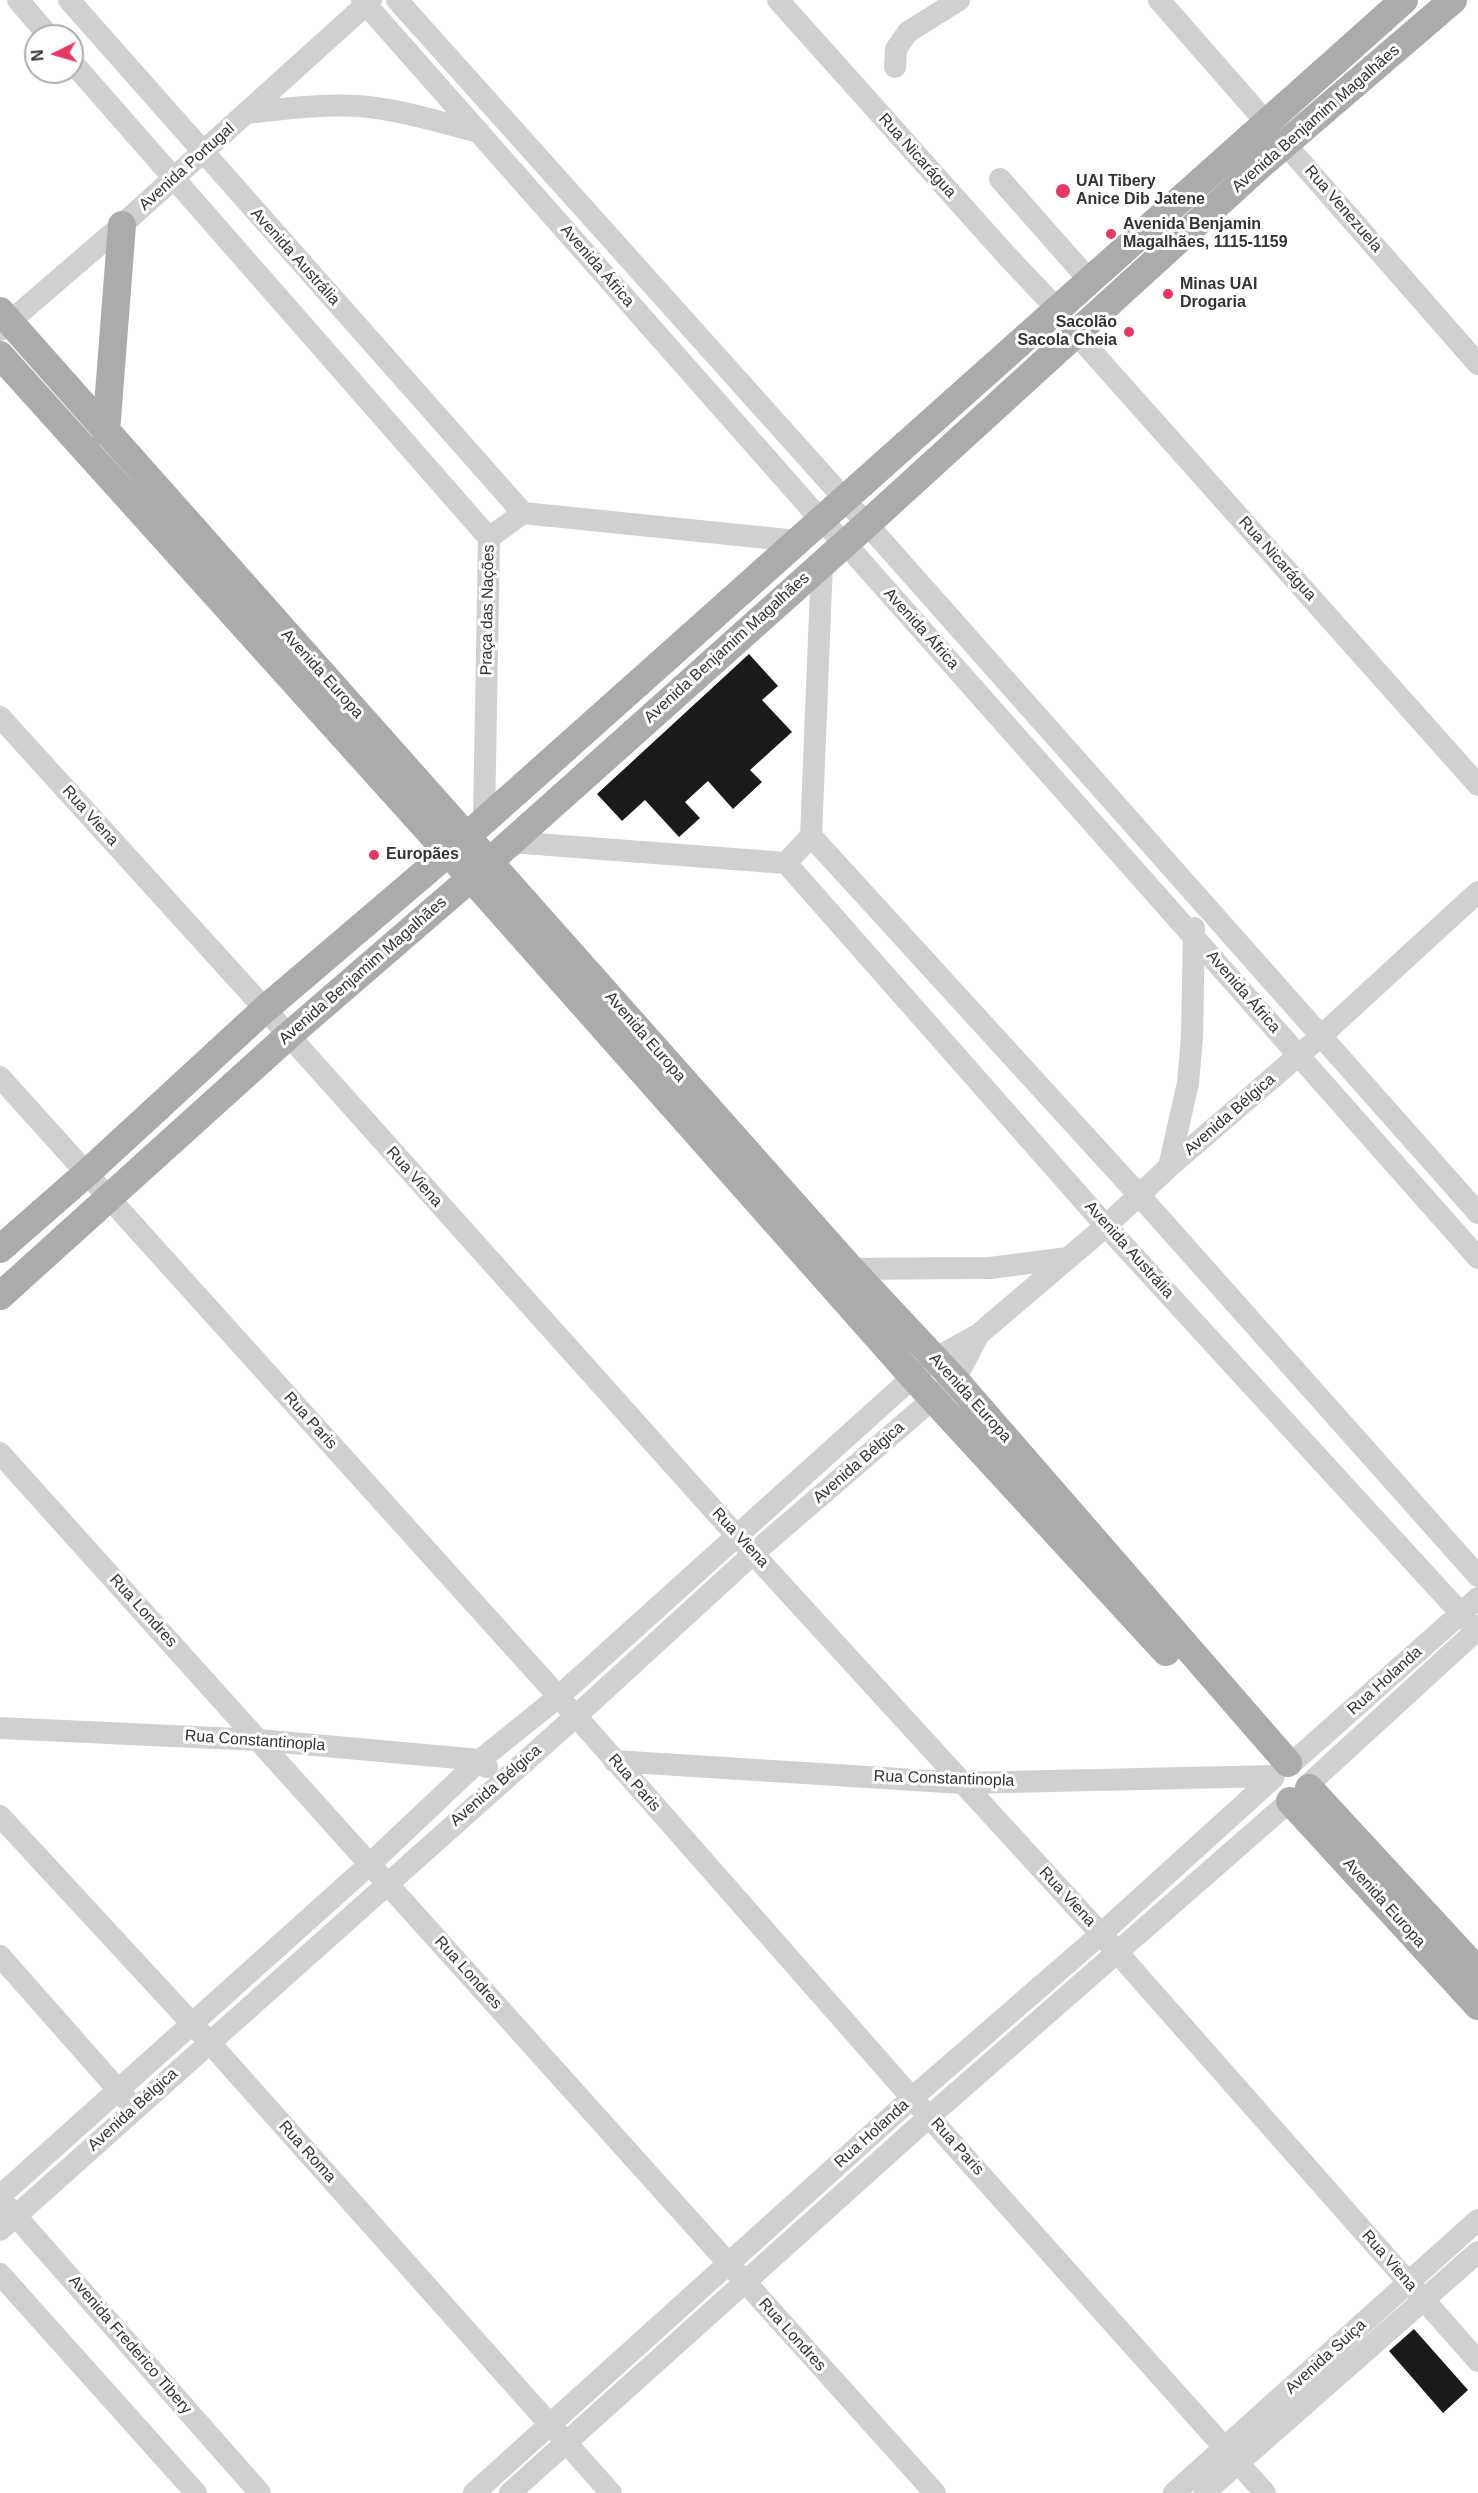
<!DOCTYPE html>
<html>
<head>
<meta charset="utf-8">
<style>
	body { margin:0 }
	#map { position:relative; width:1478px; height:2493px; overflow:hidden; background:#fff; font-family:Helvetica,sans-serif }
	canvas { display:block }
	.north { position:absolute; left:24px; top:24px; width:60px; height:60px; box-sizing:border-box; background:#fff; border:2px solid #adadad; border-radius:50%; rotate:265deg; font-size:16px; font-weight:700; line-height:24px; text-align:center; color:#333 }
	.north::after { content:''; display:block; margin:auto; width:21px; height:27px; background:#e63962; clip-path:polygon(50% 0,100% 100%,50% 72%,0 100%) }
</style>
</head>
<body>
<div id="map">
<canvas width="1478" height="2493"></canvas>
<div class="north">N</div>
</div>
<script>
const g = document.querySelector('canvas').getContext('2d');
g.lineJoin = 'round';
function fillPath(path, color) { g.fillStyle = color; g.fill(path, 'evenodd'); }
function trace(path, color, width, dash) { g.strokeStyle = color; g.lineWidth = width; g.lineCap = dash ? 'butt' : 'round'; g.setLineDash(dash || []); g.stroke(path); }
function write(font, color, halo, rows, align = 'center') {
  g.font = font + ' Helvetica,sans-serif'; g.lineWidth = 6; g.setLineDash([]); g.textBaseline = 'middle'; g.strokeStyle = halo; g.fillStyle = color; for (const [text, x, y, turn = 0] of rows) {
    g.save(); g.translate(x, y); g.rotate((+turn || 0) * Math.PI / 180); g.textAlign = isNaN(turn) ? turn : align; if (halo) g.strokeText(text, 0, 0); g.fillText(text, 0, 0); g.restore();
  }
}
fillPath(new Path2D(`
	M 749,654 L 778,686 L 762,700 L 792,732 L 750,770 L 762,782 L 733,809 L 708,781 L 685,802 L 700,818 L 679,837 L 645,800 L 622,821 L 597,794 Z
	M 1414,2329 L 1468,2390 L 1443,2413 L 1389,2351 Z`), '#1a1a1a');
trace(new Path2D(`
	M 18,0 L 49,36
	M 69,0 L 523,513
	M 362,0 L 821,520 L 844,542 L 1478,1258
	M 397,0 L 867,524 L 1478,1213
	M 778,0 L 1007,256 L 1058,310
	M 1159,0 L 1478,364
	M 72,62 L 489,538
	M 895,67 L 896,49 L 908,32 L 959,0
	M 247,113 C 283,109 321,104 358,106 C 399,109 439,122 479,132
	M 1000,179 L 1090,281
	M 0,330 L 122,225 L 371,0
	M 1076,334 L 1478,785
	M 0,717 L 265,1009 L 736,1535 L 1101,1934 L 1478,2361
	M 484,820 L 489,538 L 523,513 L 797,541
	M 811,836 L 1139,1195 L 1478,1576
	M 510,842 L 786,863 L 811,836 L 822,564
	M 786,863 L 1106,1226 L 1478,1632
	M 0,1077 L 576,1716 L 912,2098 L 1265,2493
	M 1169,1167 L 1188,1083 L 1192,1037 L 1194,928
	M 842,1269 L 990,1268 L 1068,1258
	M 0,1453 L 935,2493
	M 0,1728 L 259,1740 L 480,1760 L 487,1767
	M 614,1761 L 962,1783 L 1274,1776
	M 1292,1763 L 1478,1598
	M 1310,1783 L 1478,1629
	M 0,1816 L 209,2042 L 611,2493
	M 0,1956 L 128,2101
	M 0,2196 L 370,1864 L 480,1760 L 557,1698 L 913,1377 L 934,1359 L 979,1334 L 1106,1226 L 1169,1167 L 1321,1036 L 1478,892
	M 7,2206 L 260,2493
	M 0,2230 L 576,1716 L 754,1553 L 955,1380 L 979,1334
	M 0,2274 L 196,2493
	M 474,2493 L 912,2098 L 1101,1934 L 1273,1778
	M 510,2493 L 930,2116 L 1290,1801
	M 1174,2493 L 1478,2220
	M 1204,2493 L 1478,2252`), '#d0d0d0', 22);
trace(new Path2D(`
	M 0,311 L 852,1270 L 955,1380 L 1288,1763
	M 0,355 L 471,878 L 913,1377 L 1166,1652
	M 106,432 L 122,225
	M 0,1249 L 88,1172 L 265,1009 L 448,853 L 1404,0
	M 0,1296 L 288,1036 L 471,878 L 867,524 L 1264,162 L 1453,0
	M 1309,1788 L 1478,1971
	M 1290,1801 L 1478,2006`), '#ababab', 28);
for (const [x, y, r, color] of [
	[1063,191,8,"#e63962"],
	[1111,234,6,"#e63962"],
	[1168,294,6,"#e63962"],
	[1129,332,6,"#e63962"],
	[374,855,6,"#e63962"]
]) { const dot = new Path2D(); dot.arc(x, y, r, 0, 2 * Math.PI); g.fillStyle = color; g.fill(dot); trace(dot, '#fff', 2); }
write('16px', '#333', '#fff', [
	["Avenida Benjamim Magalhães",1316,119,-41],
	["Rua Nicarágua",917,156,48],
	["Avenida Portugal",187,167,-42],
	["Rua Venezuela",1343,209,49],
	["Avenida Austrália",295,257,48],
	["Avenida África",597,266,49],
	["Rua Nicarágua",1277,559,48],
	["Praça das Nações",488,610,-89],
	["Avenida África",921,629,48],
	["Avenida Benjamim Magalhães",727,648,-42],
	["Avenida Europa",322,674,48],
	["Rua Viena",90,816,48],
	["Avenida Benjamim Magalhães",363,971,-41],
	["Avenida África",1243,992,49],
	["Avenida Europa",645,1037,49],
	["Avenida Bélgica",1230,1115,-41],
	["Rua Viena",414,1177,48],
	["Avenida Austrália",1129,1250,48],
	["Avenida Europa",970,1398,48],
	["Rua Paris",310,1421,48],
	["Avenida Bélgica",859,1463,-41],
	["Rua Viena",740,1538,47],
	["Rua Londres",143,1611,48],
	["Rua Holanda",1385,1681,-42],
	["Rua Constantinopla",255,1741,4],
	["Rua Constantinopla",944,1779,2],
	["Rua Paris",634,1783,49],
	["Avenida Bélgica",496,1786,-41],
	["Rua Viena",1067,1897,47],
	["Avenida Europa",1384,1903,48],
	["Rua Londres",468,1973,48],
	["Avenida Bélgica",133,2110,-42],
	["Rua Holanda",872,2134,-42],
	["Rua Paris",957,2147,48],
	["Rua Roma",307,2152,48],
	["Rua Viena",1389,2261,49],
	["Rua Londres",792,2335,48],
	["Avenida Frederico Tibery",130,2345,49],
	["Avenida Suiça",1326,2357,-42]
]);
write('bold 16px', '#333', '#fff', [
	["UAI Tibery",1076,182],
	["Anice Dib Jatene",1076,200],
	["Avenida Benjamin",1123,225],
	["Magalhães, 1115-1159",1123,243],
	["Minas UAI",1180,285],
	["Drogaria",1180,303],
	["Sacolão",1117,323,"right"],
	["Sacola Cheia",1117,341,"right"],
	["Europães",386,855]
], 'left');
</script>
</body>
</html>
